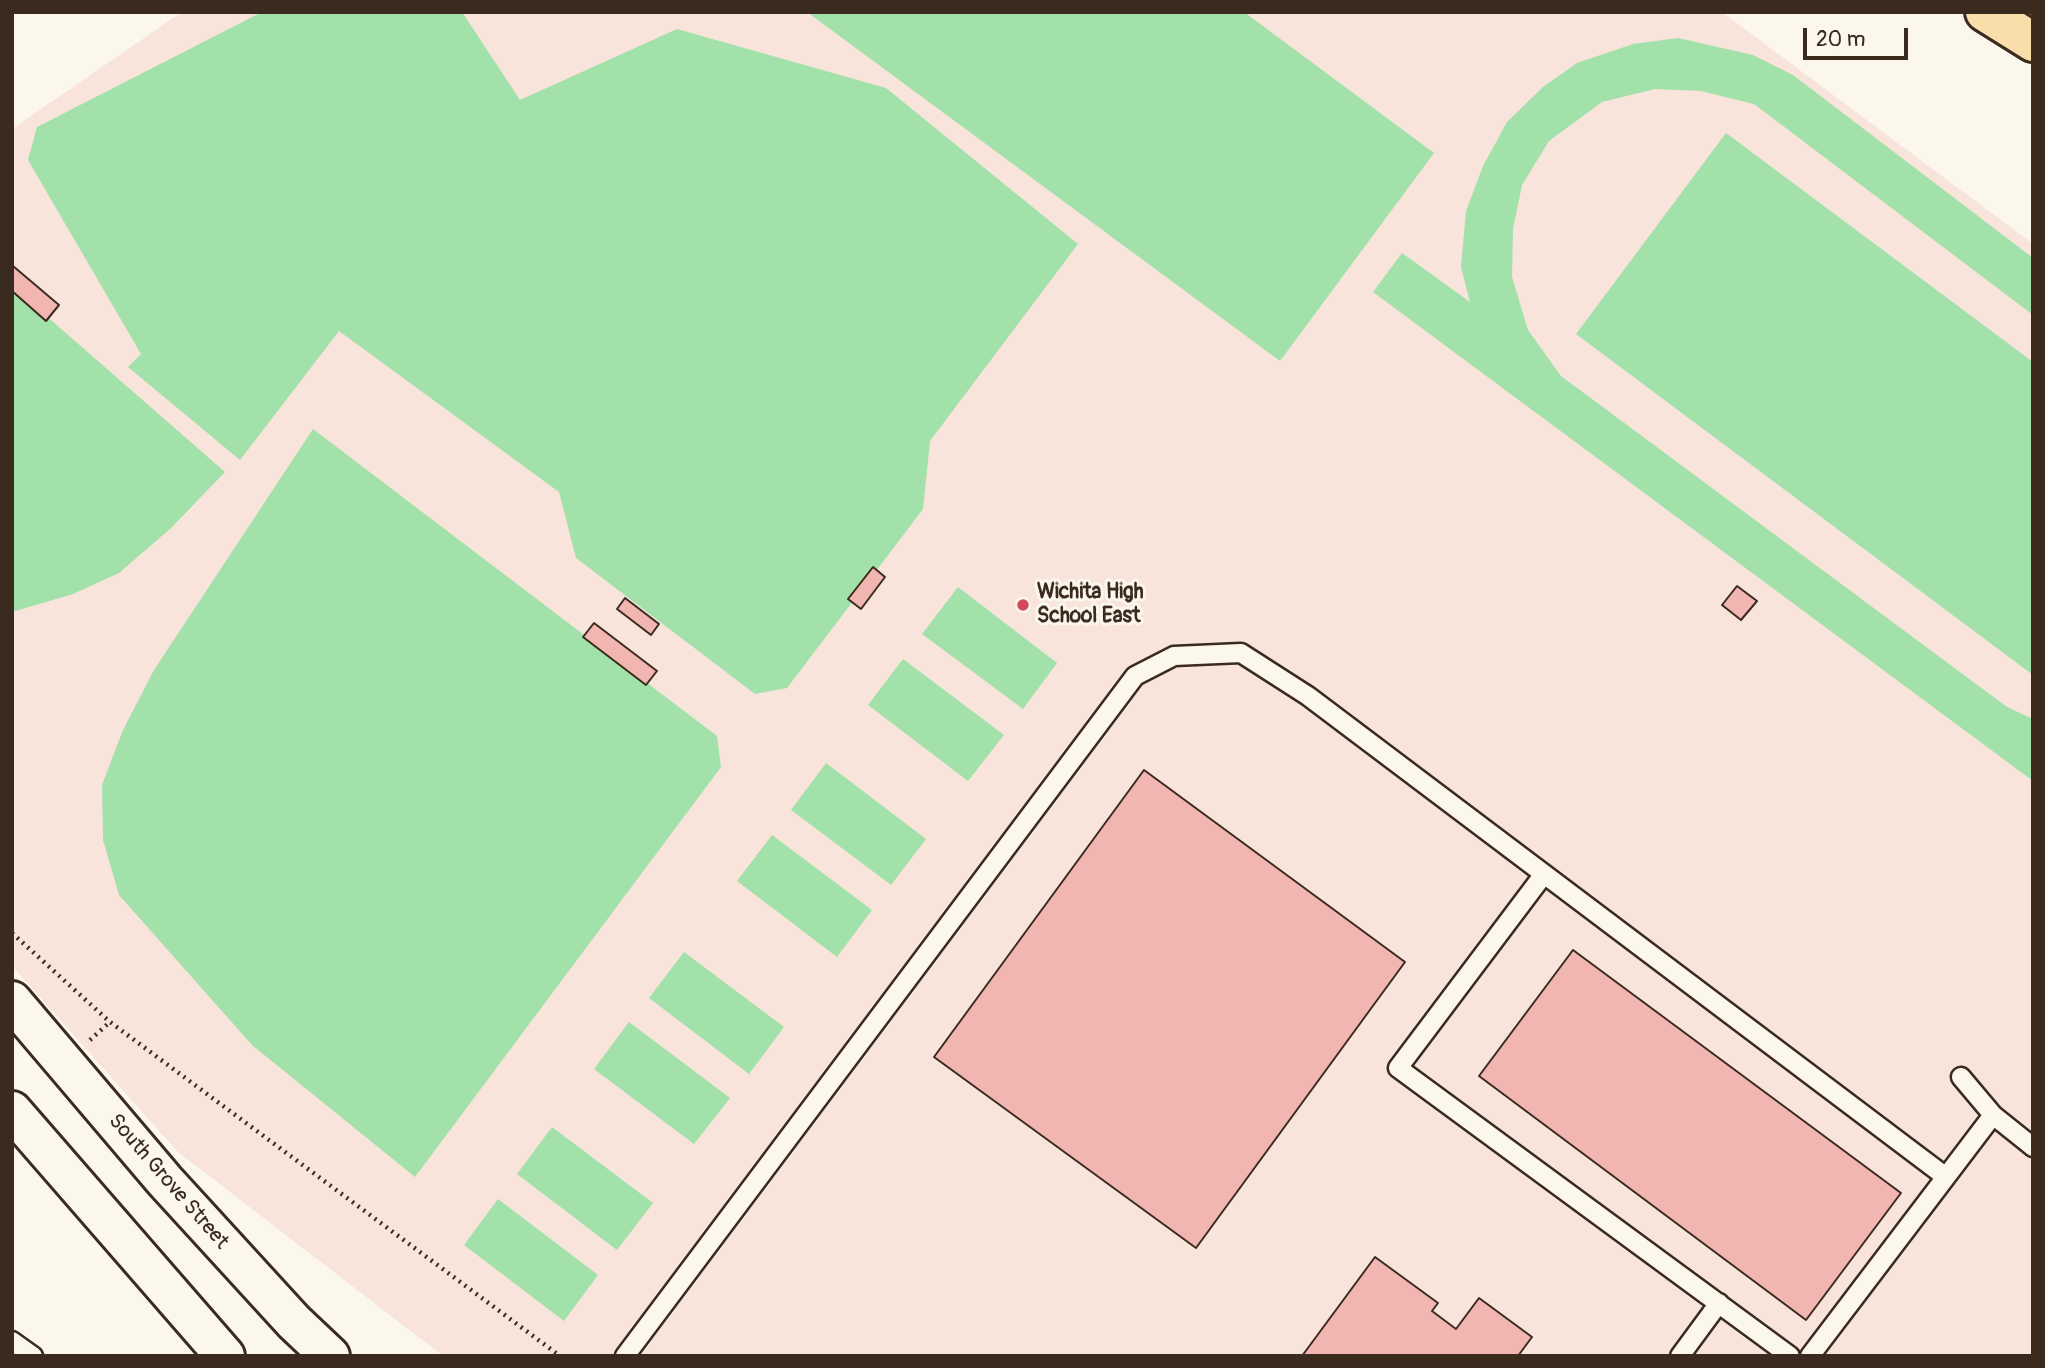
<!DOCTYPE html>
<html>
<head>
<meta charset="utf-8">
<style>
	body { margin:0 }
	#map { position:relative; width:2045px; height:1368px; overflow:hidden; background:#fbf7ec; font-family:Pangolin,sans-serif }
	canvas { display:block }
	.frame { position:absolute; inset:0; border:14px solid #3b2a1e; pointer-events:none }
	.scale { position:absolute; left:1803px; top:28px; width:105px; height:32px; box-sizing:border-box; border:4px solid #3b2a1e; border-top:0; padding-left:9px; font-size:21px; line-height:24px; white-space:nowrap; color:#3b2a1e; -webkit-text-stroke:5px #fbf7ec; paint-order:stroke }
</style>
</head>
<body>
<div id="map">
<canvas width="2045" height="1368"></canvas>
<div class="frame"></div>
<div class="scale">20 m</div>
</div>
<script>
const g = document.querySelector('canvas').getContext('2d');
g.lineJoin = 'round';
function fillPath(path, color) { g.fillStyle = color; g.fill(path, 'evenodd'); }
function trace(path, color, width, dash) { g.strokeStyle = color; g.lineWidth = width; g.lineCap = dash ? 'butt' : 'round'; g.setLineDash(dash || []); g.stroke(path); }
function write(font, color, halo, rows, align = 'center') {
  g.font = font + ' Pangolin,sans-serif'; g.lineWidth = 6; g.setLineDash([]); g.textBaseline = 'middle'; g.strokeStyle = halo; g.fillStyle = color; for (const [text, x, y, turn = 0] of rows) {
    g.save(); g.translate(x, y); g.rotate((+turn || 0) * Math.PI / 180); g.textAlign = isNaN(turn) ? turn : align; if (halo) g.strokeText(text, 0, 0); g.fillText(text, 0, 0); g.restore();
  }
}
fillPath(new Path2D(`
	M 182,12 L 1722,12 L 2033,244 L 2033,1356 L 443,1356 L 178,1152 L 12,966 L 12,129 Z`), '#f8e4db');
fillPath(new Path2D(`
	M 262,12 L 462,12 L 520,100 L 677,29 L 886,88 L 1078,244 L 930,441 L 923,509 L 787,688 L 755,694 L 576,558 L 559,492 L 339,331 L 240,460 L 128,367 L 141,354 L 28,160 L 37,127 Z
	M 813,12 L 1244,12 L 1434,153 L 1280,361 L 811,15 Z
	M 1678,38 L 1753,55 L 1793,75 L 2033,258 L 2033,315 L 1754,104 L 1701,91 L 1655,89 L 1602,102 L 1549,141 L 1522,185 L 1513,229 L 1512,277 L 1528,330 L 1561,376 L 2007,707 L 2033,719 L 2033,781 L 1373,292 L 1402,253 L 1470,302 L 1461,267 L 1466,211 L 1483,166 L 1507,122 L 1543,87 L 1577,63 L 1633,44 Z
	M 1726,133 L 2033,362 L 2033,675 L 1576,334 Z
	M 12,286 L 225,472 L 171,528 L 119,573 L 73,594 L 12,612 Z
	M 313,429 L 717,736 L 721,767 L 415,1177 L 252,1045 L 119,895 L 103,840 L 102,785 L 123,730 L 154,670 Z
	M 958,587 L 1057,663 L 1023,709 L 922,634 Z
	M 903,659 L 1004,735 L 968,781 L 868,705 Z
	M 826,763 L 926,839 L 891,885 L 791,810 Z
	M 772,835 L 872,910 L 837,957 L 737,881 Z
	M 684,952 L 784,1027 L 749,1074 L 649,998 Z
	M 629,1022 L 730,1098 L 694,1144 L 594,1069 Z
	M 552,1127 L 653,1203 L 617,1250 L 517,1174 Z
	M 498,1199 L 598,1275 L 564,1321 L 464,1245 Z`), '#a2e1a9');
const building = new Path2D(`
	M 13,266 L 59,305 L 46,321 L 12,291 Z
	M 873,567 L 885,577 L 861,609 L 848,599 Z
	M 1737,586 L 1757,601 L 1741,620 L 1722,605 Z
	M 625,598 L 659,624 L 651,635 L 617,609 Z
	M 594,623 L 657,671 L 646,685 L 583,637 Z
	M 1144,770 L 1405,962 L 1196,1248 L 934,1057 Z
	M 1573,950 L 1901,1193 L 1806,1320 L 1479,1076 Z
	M 1375,1257 L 1438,1303 L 1432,1311 L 1456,1329 L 1479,1298 L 1532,1337 L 1518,1356 L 1302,1356 Z`);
fillPath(building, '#f2b6b2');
trace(building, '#3b2a1e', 2);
const service = new Path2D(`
	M 1544,874 L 1398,1068 L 1790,1356
	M 1961,1077 L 1993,1115 L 2033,1147
	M 12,1341 L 33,1356
	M 625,1356 L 1135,676 L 1174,656 L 1241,653 L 1308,696 L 1946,1177
	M 1680,1356 L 1719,1303
	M 1810,1356 L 1993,1115`);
const tertiary = new Path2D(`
	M 12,1001 L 165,1181 L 294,1322 L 330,1356
	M 12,1111 L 225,1356`);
const motorway = new Path2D(`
	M 1985,12 L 2033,42`);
trace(service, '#3b2a1e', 23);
trace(tertiary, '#3b2a1e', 44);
trace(motorway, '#3b2a1e', 44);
trace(new Path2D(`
	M 12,933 L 110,1022 L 560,1356
	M 90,1040 L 110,1022`), '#3b2a1e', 4.5, [2, 5]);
trace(service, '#fbf7ec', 18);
trace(tertiary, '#fbf7ec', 38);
trace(motorway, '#f8deab', 38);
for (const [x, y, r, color] of [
	[1023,605,7,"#d1495b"]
]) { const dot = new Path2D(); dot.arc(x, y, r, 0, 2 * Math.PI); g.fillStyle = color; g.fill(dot); trace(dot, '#fbf7ec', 2.5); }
write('bold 21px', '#3b2a1e', '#fbf7ec', [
	["Wichita High",1037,593],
	["School East",1037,617]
], 'left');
write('21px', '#3b2a1e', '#fbf7ec', [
	["South Grove Street",168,1182,49]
]);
</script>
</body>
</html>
